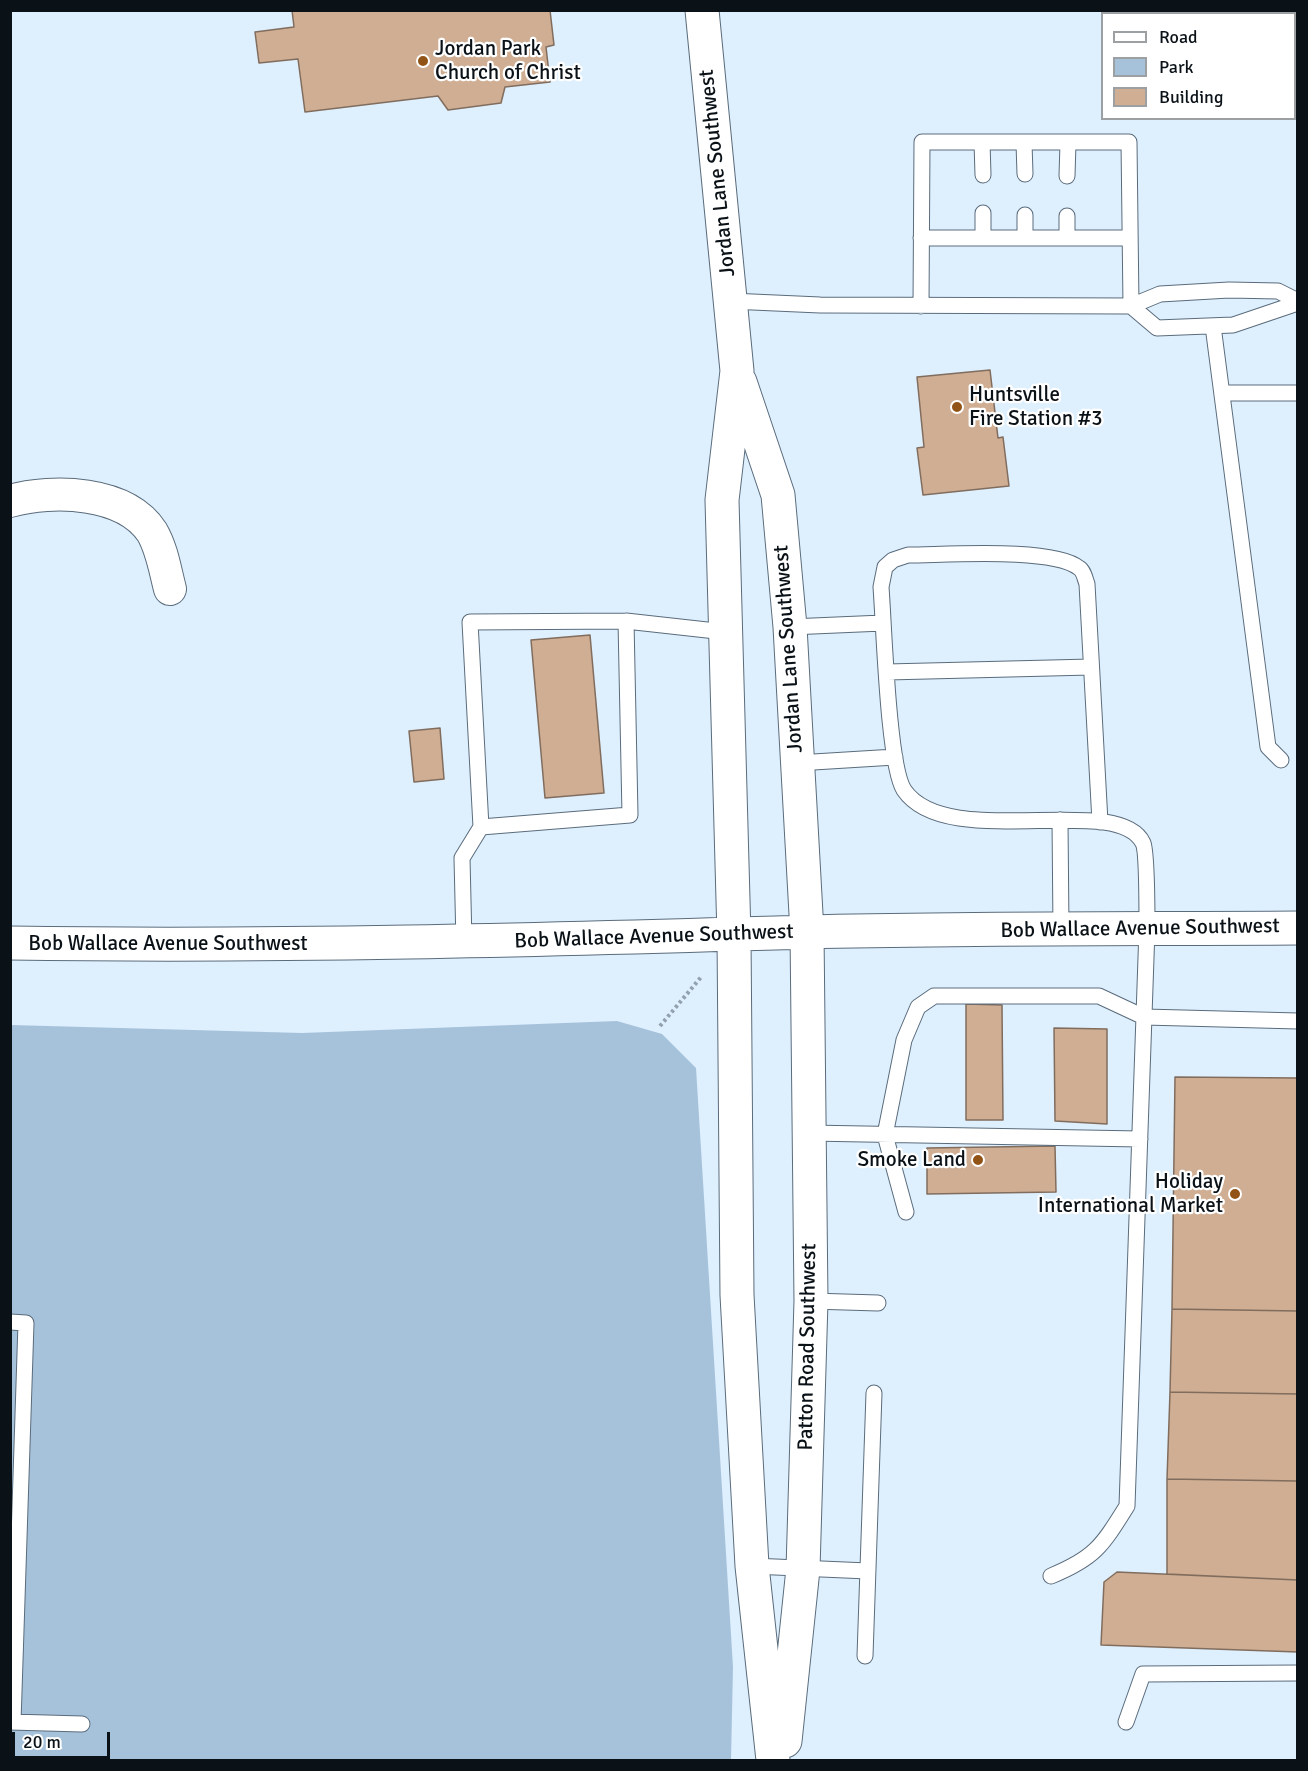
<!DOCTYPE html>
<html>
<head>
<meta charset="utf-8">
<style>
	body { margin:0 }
	#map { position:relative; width:1308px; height:1771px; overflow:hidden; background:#deeffe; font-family:Signika,sans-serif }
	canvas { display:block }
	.frame { position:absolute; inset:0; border:12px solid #0a1117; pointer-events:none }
	.legend { position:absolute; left:1101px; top:12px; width:195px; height:108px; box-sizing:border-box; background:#fff; border:2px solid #9da0a2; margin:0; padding:8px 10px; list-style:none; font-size:18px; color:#0a1117 }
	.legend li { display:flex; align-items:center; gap:12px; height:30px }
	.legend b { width:30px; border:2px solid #9da0a2 }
	.scale { position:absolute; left:12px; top:1732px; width:98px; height:27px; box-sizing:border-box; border:3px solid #0a1117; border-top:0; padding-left:8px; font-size:18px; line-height:21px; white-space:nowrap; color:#0a1117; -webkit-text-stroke:4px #fff; paint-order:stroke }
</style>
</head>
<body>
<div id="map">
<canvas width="1308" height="1771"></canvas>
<div class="frame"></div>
<ul class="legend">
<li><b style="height:8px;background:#fff"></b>Road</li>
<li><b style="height:16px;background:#a6c2db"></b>Park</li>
<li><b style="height:16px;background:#cfae93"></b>Building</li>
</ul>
<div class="scale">20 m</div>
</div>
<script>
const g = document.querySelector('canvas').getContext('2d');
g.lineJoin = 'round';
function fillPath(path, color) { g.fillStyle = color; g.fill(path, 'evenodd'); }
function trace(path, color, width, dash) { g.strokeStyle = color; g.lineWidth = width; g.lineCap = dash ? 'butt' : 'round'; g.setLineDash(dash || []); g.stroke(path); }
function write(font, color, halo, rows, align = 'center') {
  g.font = font + ' Signika,sans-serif'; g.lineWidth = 4.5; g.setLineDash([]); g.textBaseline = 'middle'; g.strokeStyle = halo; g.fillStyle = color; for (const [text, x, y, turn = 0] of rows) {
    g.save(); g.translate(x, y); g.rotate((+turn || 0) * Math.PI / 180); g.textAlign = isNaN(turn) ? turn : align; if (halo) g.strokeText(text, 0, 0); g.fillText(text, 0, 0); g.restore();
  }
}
fillPath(new Path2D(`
	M 617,1021 L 662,1034 L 696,1068 L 733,1667 L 731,1760 L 11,1760 L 11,1025 L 302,1033 Z`), '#a6c2db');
const building = new Path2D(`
	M 292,10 L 550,10 L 554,45 L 546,47 L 550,82 L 505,87 L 501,103 L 448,110 L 438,96 L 305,112 L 298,59 L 259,63 L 255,32 L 294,27 Z
	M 990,370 L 998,438 L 1003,437 L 1009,486 L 923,495 L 917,448 L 924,447 L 917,377 Z
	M 590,635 L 604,793 L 545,798 L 531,640 Z
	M 440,728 L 444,779 L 414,782 L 409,731 Z
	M 966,1004 L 1002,1005 L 1003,1120 L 966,1120 Z
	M 1054,1028 L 1107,1029 L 1107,1124 L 1055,1121 Z
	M 1175,1077 L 1298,1078 L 1298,1311 L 1172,1309 Z
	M 1055,1146 L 1056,1192 L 927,1194 L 927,1148 Z
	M 1172,1309 L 1298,1311 L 1298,1394 L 1170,1392 Z
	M 1170,1392 L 1298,1394 L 1298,1481 L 1167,1479 Z
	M 1167,1479 L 1298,1481 L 1298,1580 L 1167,1574 Z
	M 1117,1572 L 1298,1580 L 1298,1652 L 1101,1645 L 1104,1582 Z`);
fillPath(building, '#cfae93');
trace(building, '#816d5e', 1.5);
const lane = new Path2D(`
	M 982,142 L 983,175
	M 1024,143 L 1025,174
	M 1067,176 L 1068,143
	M 983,213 L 983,238
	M 1025,215 L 1025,238
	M 1067,216 L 1067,238
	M 921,238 L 1130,238
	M 730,301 L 820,305 L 1131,306 L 1160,294 L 1229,290 L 1278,291 L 1298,301
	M 921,306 L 922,142 L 1129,142 L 1131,306 L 1157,328 L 1233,325 L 1298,303
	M 1213,326 L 1268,747 L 1281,760
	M 1222,393 L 1298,393
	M 790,627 L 883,623
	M 887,672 L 1091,667
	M 797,763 L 895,757
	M 1060,820 L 1061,930
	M 481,827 L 630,815 L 626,621
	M 464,943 L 462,858 L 481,827 L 470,622 L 626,621 L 725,632
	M 809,1133 L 1140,1139
	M 906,1212 L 885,1135 L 904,1040 L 918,1007 L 934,996 L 1099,996 L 1144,1017 L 1298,1021
	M 811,1301 L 878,1303
	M 10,1322 L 26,1323 L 13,1722
	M 752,1566 L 868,1571
	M 1051,1576 C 1095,1558 1102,1546 1127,1506 L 1147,929 C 1147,915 1147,851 1143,843 C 1118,791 947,853 904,790 C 888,765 884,625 881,587 L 885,567 L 893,560 L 908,555 C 945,555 1053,547 1079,568 C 1084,571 1085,579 1087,584 L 1100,822
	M 865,1656 L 874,1393
	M 10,1722 L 82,1724
	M 1126,1722 L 1143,1674 L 1298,1673`);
const street = new Path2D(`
	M 10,501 C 53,489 125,491 152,532 C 162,549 165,570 170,589`);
const secondary = new Path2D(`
	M 702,10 L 737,371 L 722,500 L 734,936 L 737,1295 L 752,1566 L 773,1760
	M 740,382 L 778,495 L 790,627 L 807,932 L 811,1301 L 803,1569 L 785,1741
	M 10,943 C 276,947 541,940 806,932 C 970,928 1134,929 1298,928`);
trace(lane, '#5a6c7c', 17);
trace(street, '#5a6c7c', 34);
trace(secondary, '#5a6c7c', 35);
trace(new Path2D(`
	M 660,1026 L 702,976`), '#93a1ad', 4, [3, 3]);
trace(lane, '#fff', 15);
trace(street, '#fff', 32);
trace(secondary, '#fff', 33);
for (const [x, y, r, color] of [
	[423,61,6,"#915416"],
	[957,407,6,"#915416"],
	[978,1160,6,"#915416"],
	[1235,1194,6,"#915416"]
]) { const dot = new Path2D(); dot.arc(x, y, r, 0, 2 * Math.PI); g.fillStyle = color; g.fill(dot); trace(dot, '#fff', 2); }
write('21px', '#0a1117', '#fff', [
	["Jordan Park",435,49],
	["Church of Christ",435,73],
	["Huntsville",969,395],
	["Fire Station #3",969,419],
	["Smoke Land",966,1160,"right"],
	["Holiday",1223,1182,"right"],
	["International Market",1223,1206,"right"]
], 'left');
write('21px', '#0a1117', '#fff', [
	["Jordan Lane Southwest",718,173,-96],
	["Jordan Lane Southwest",789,649,-94],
	["Bob Wallace Avenue Southwest",1140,929,-1],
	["Bob Wallace Avenue Southwest",654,937,-2],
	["Bob Wallace Avenue Southwest",168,944],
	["Patton Road Southwest",808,1347,-89]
]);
</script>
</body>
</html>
